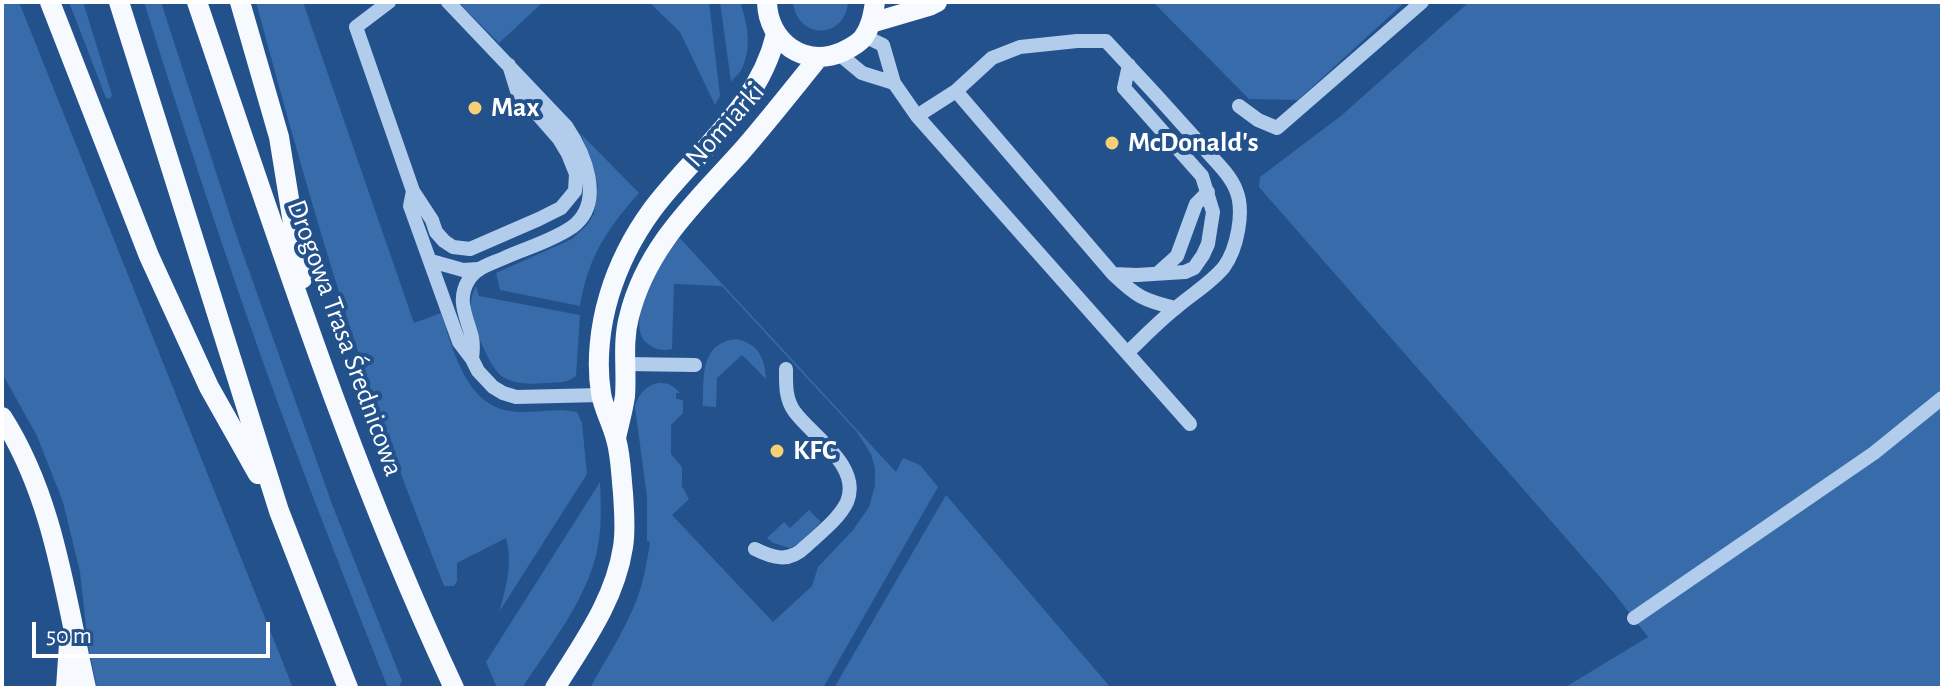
<!DOCTYPE html>
<html>
<head>
<meta charset="utf-8">
<style>
	body { margin:0 }
	#map { position:relative; width:1944px; height:690px; overflow:hidden; background:#23518c; font-family:"Alegreya Sans",sans-serif }
	canvas { display:block }
	.frame { position:absolute; inset:0; border:4px solid #fff; pointer-events:none }
	.scale { position:absolute; left:32px; top:622px; width:238px; height:36px; box-sizing:border-box; border:4px solid #fff; border-top:0; padding-left:10px; font-size:24px; line-height:28px; white-space:nowrap; color:#fff; -webkit-text-stroke:6px #23518c; paint-order:stroke }
</style>
</head>
<body>
<div id="map">
<canvas width="1944" height="690"></canvas>
<div class="frame"></div>
<div class="scale">50 m</div>
</div>
<script>
const g = document.querySelector('canvas').getContext('2d');
g.lineJoin = 'round';
function fillPath(path, color) { g.fillStyle = color; g.fill(path, 'evenodd'); }
function trace(path, color, width, dash) { g.strokeStyle = color; g.lineWidth = width; g.lineCap = dash ? 'butt' : 'round'; g.setLineDash(dash || []); g.stroke(path); }
function write(font, color, halo, rows, align = 'center') {
  g.font = font + ' "Alegreya Sans",sans-serif'; g.lineWidth = 8; g.setLineDash([]); g.textBaseline = 'middle'; g.strokeStyle = halo; g.fillStyle = color; for (const [text, x, y, turn = 0] of rows) {
    g.save(); g.translate(x, y); g.rotate((+turn || 0) * Math.PI / 180); g.textAlign = isNaN(turn) ? turn : align; if (halo) g.strokeText(text, 0, 0); g.fillText(text, 0, 0); g.restore();
  }
}
fillPath(new Path2D(`
	M 2,2 L 19,2 L 293,688 L 97,688 L 88,645 L 80,572 L 63,502 L 37,436 L 2,373 Z
	M 69,2 L 83,2 L 112,95 L 110,99 L 106,98 Z
	M 144,2 L 161,2 L 237,237 L 332,504 L 402,681 L 398,688 L 388,688 C 347,585 306,481 268,376 C 224,253 183,127 144,2 Z
	M 256,2 L 303,2 L 414,323 L 441,313 C 455,354 467,412 521,412 C 540,412 559,408 577,412 L 582,423 L 587,474 L 499,612 C 506,589 513,563 506,538 L 457,563 L 457,581 L 454,586 L 444,586 C 427,542 410,499 394,455 C 340,307 297,154 256,2 Z
	M 458,2 L 543,2 L 499,43 Z
	M 649,2 L 709,2 L 720,96 L 715,105 L 680,32 Z
	M 720,2 L 740,2 C 747,22 752,46 743,66 C 741,72 735,77 731,82 Z
	M 793,2 L 848,2 C 845,40 797,40 793,2 Z
	M 1153,2 L 1405,2 L 1298,100 L 1249,99 Z
	M 1469,2 L 1942,2 L 1942,688 L 1564,688 L 1648,637 L 1614,593 L 1259,187 L 1260,177 L 1342,115 Z
	M 581,134 L 639,193 C 607,229 588,257 580,306 L 500,290 L 496,273 L 572,239 L 587,225 L 594,214 L 598,185 Z
	M 677,235 L 896,472 L 903,458 L 920,465 L 938,487 L 823,688 L 590,688 C 605,661 623,633 635,604 C 643,584 647,563 650,542 L 647,541 L 647,497 L 635,407 C 640,384 665,374 680,393 L 676,393 L 676,399 L 683,400 L 683,413 L 671,425 L 671,454 L 682,467 L 682,486 L 689,499 L 672,515 L 773,622 L 812,586 L 818,567 L 853,530 L 869,507 L 875,485 L 875,468 L 871,454 L 857,432 L 722,286 L 674,284 L 672,349 C 662,351 656,350 648,344 C 621,324 665,257 677,235 Z
	M 476,286 L 479,296 L 580,315 L 576,376 C 567,384 557,382 546,383 C 530,384 517,385 503,377 C 489,368 474,327 471,310 C 470,302 472,293 476,286 Z
	M 737,339 C 758,344 765,358 766,379 L 742,355 L 717,378 L 716,407 L 703,406 C 704,379 699,342 737,339 Z
	M 600,482 C 601,505 602,528 597,551 C 586,601 550,645 522,688 L 497,688 L 486,662 Z
	M 946,495 L 1111,688 L 834,688 Z
	M 809,510 L 821,522 L 800,543 L 790,548 L 773,543 L 767,538 L 784,522 L 790,528 Z`), '#376ba9');
trace(new Path2D(`
	M 389,2 L 356,27 L 413,191 L 432,220 L 436,232 L 444,241 L 453,247 L 470,249 L 539,219 L 561,208 L 575,191 L 576,174 L 568,154 L 559,139 L 517,91 L 509,65
	M 448,2 L 566,126 C 584,153 606,202 572,227 C 552,241 526,248 504,258 C 491,264 476,267 468,281 C 457,300 466,315 471,334 C 474,342 473,351 472,359
	M 864,36 L 883,45 L 894,83 L 917,116 L 1190,424
	M 838,53 L 862,73 L 894,83
	M 956,91 L 1113,274 C 1137,297 1143,300 1175,308
	M 1239,106 L 1258,120 L 1277,128 L 1422,2
	M 917,116 L 956,91 L 992,58 L 1020,47 L 1077,41 L 1106,41 C 1139,76 1171,111 1202,146 C 1213,159 1230,174 1236,190 C 1245,211 1237,249 1224,267 C 1211,283 1192,294 1177,307 C 1159,321 1143,338 1127,353
	M 413,191 L 410,206 L 459,342 L 472,359 L 478,371 L 493,387 L 503,393 L 516,397 L 601,395
	M 431,261 L 463,270 L 478,269
	M 1158,273 L 1177,256 L 1196,204 L 1208,192
	M 1113,274 L 1137,275 L 1185,272 L 1194,268 L 1203,255 L 1208,244 L 1213,212 L 1202,176 L 1124,88 L 1129,65
	M 624,364 L 695,365
	M 755,549 C 773,558 789,563 805,547 C 819,534 839,519 847,502 C 862,466 812,436 794,411 C 785,398 786,383 786,369
	M 1634,618 L 1874,453 L 1942,398`), '#b2cceb', 14);
trace(new Path2D(`
	M 50,2 L 149,256 L 209,387 L 258,474
	M 119,2 L 279,511 L 348,688
	M 197,2 C 276,233 350,467 454,688
	M 240,2 L 279,137 L 302,279
	M 767,2 C 768,42 804,68 842,52 C 850,48 857,45 863,38 C 871,27 873,15 875,2
	M 871,23 L 929,6 L 937,2
	M 2,417 C 54,498 65,596 86,688
	M 616,438 C 619,424 623,410 625,396 C 627,369 622,343 629,317 C 646,247 695,203 741,152 C 768,121 793,89 819,57
	M 66,688 L 69,644
	M 555,688 C 583,643 615,600 623,547 C 626,529 624,511 623,493 C 621,475 621,456 616,439 C 612,423 603,408 601,393 C 596,362 600,326 609,296 C 618,266 633,236 652,210 C 695,152 759,108 776,34`), '#f6f9fe', 20);
for (const [x, y, r, color] of [
	[475,108,8,"#f6d075"],
	[1112,143,8,"#f6d075"],
	[777,451,8,"#f6d075"]
]) { const dot = new Path2D(); dot.arc(x, y, r, 0, 2 * Math.PI); g.fillStyle = color; g.fill(dot); trace(dot, '#23518c', 3); }
write('bold 28px', '#fff', '#23518c', [
	["Max",491,108],
	["McDonald's",1128,143],
	["KFC",793,451]
], 'left');
write('28px', '#fff', '#23518c', [
	["Nomiarki",725,125,-48],
	["Drogowa Trasa Średnicowa",345,338,70]
]);
</script>
</body>
</html>
